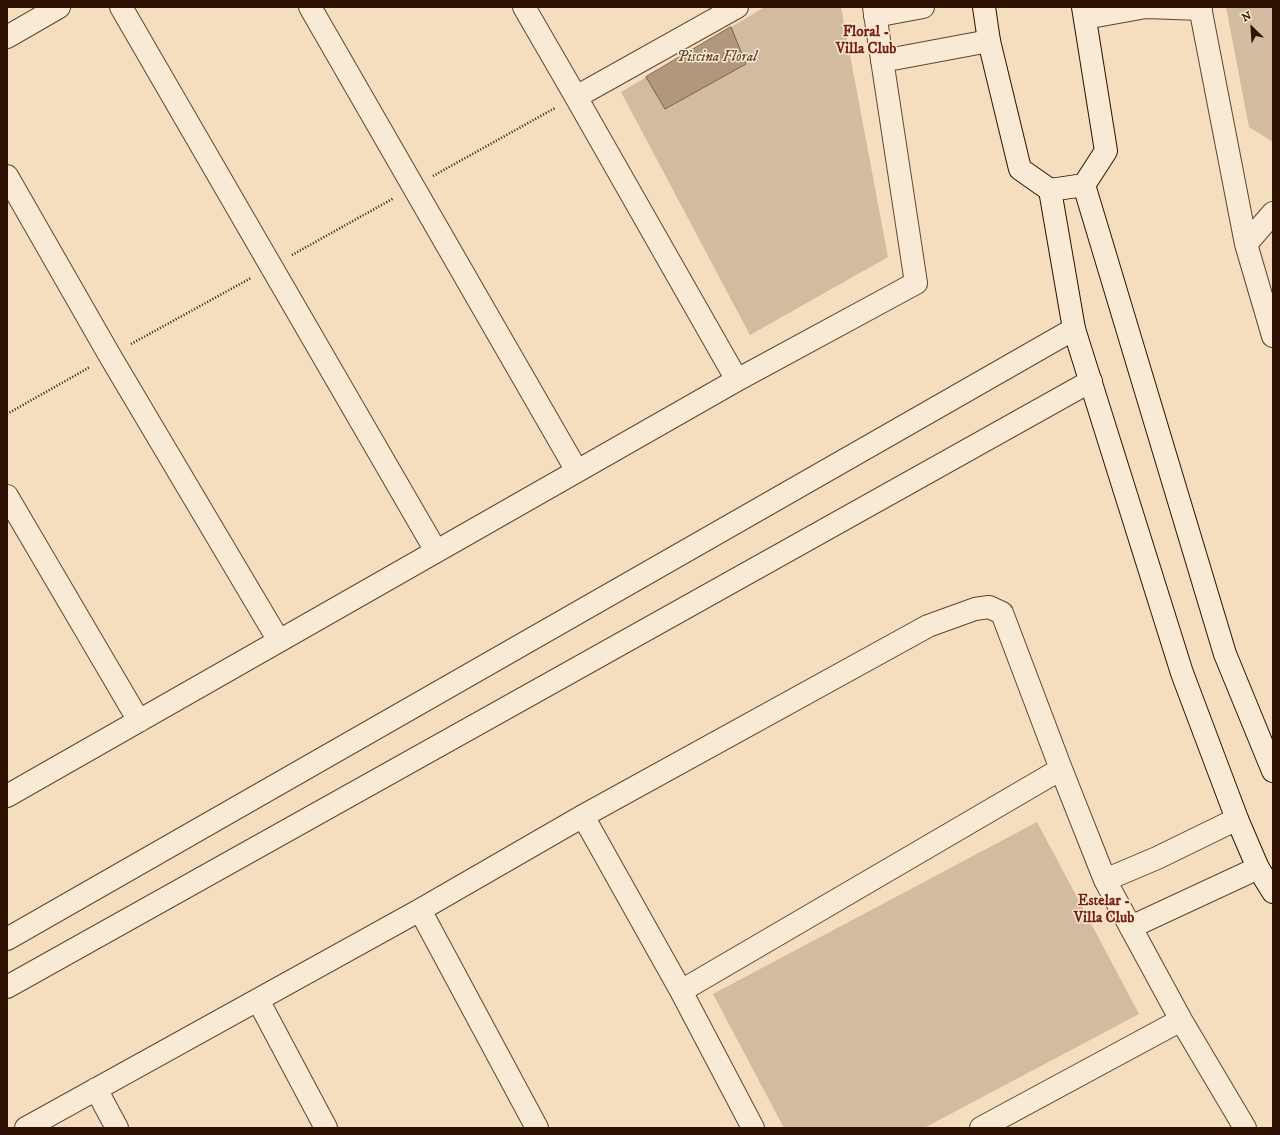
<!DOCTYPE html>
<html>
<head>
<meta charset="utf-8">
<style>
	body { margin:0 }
	#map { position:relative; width:1280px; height:1135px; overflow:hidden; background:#f4debe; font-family:"IM FELL DW Pica",serif }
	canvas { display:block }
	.frame { position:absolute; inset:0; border:8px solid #2e1100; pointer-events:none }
	.north { position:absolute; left:1232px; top:8px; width:40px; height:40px; -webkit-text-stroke:3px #f8ead5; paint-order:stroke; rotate:335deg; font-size:11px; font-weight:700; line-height:16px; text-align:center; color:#2e1100 }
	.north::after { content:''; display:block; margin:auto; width:14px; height:18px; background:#2e1100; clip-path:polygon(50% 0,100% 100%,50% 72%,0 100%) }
</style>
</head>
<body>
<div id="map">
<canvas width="1280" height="1135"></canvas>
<div class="frame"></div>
<div class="north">N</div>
</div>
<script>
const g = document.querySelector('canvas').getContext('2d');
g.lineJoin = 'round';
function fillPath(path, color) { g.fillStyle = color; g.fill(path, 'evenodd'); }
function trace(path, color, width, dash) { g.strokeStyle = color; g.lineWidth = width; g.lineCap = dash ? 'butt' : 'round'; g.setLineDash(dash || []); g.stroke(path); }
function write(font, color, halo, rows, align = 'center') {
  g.font = font + ' "IM FELL DW Pica",serif'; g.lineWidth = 3; g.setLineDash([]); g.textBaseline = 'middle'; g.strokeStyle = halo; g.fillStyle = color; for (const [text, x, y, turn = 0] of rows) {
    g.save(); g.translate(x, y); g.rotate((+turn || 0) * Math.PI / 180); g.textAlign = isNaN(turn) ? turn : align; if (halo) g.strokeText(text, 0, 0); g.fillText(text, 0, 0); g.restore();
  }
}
fillPath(new Path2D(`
	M 765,7 L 841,7 L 888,257 L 750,335 L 621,92 Z
	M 1226,7 L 1273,7 L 1273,142 L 1249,127 Z
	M 1037,822 L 1139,1014 L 924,1128 L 784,1128 L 713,994 Z`), '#d2bb9e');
const water = new Path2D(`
	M 731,27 L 746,64 L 665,109 L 646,77 Z`);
fillPath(water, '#b1987d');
trace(water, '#7d624b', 1);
const street = new Path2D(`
	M 121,7 L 436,551
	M 310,7 L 577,471
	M 524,7 L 576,97 L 737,380
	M 1200,7 L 1246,244 L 1273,336
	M 875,16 L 923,7
	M 1085,18 L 1146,7 L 1201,9
	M 7,37 L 59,7
	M 882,61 L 989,41
	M 576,97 L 737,7
	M 7,176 L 110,356 L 279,641
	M 1246,244 L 1273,213
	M 7,496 L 139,721
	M 7,796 L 737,380 L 916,283 L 874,7
	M 583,816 L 681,991 L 753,1128
	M 1105,880 L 1157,858 L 1237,819
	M 420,910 L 537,1128
	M 1131,927 L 1258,868
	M 7,939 L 1074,329
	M 7,987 L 1091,381
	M 681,991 L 1061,769
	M 258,1000 L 326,1128
	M 96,1089 L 117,1128
	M 26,1128 L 420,910 L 583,816 L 928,626 L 975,609 L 989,607 L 1002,613 L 1061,769 L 1105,880 L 1181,1020 L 1245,1128
	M 981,1128 L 1181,1020`);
const secondary = new Path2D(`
	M 984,7 L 989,41 L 1020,169 L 1050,190 L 1084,185
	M 1083,7 L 1106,151 L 1084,185 L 1225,654 L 1273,771
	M 1050,190 L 1074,329 L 1182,673 L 1237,819 L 1258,868 L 1273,892`);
trace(street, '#604430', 24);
trace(secondary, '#2e1100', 24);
trace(new Path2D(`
	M 433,176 L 555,108
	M 292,255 L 394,198
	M 131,344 L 251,278
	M 7,414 L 90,367`), '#2e1100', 2.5, [1, 2]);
trace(street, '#f8ead5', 22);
trace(secondary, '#f8ead5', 22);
write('bold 15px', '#7a1f14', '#f8ead5', [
	["Floral -",866,33],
	["Villa Club",866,50],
	["Estelar -",1104,902],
	["Villa Club",1104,919]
]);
write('italic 15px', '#624732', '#f8ead5', [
	["Piscina Floral",717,58]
]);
</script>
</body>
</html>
